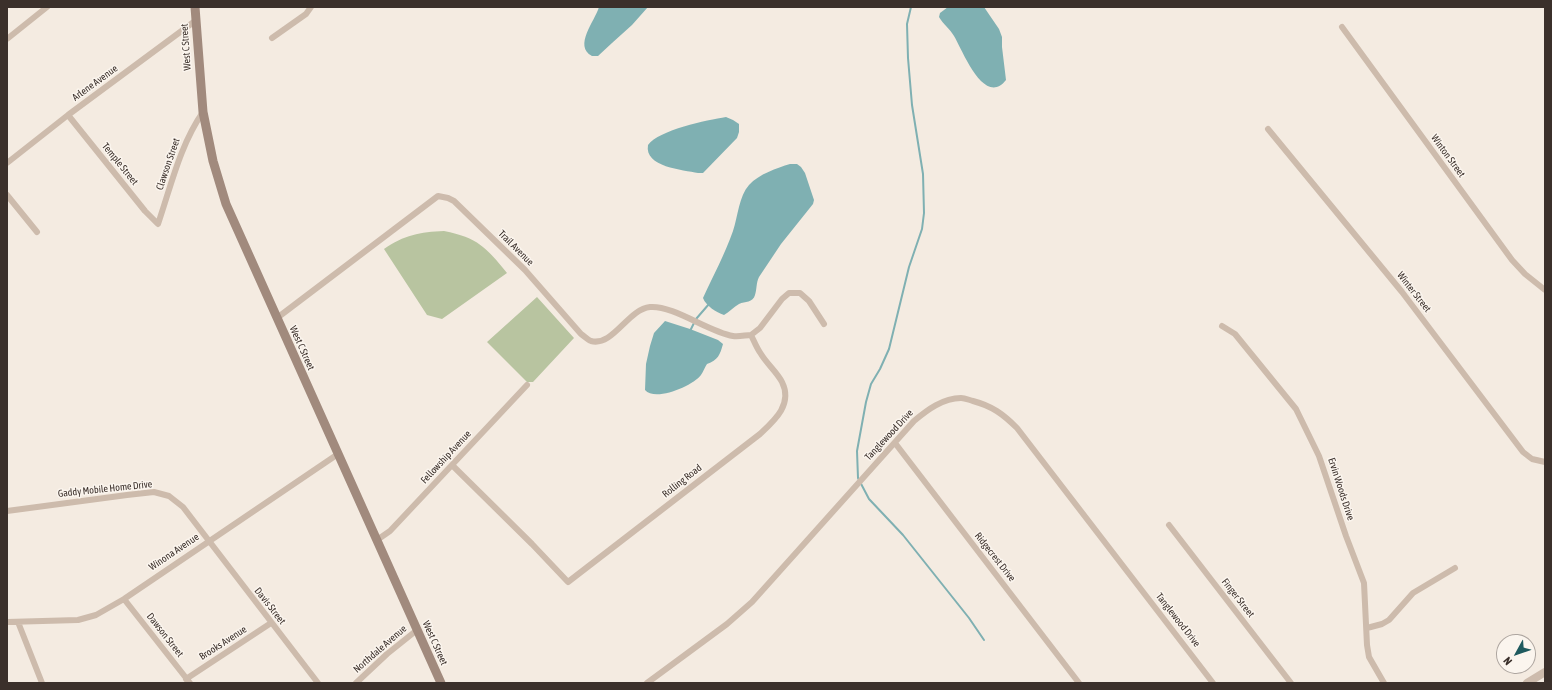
<!DOCTYPE html>
<html>
<head>
<meta charset="utf-8">
<style>
	body { margin:0 }
	#map { position:relative; width:1552px; height:690px; overflow:hidden; background:#f4ebe1; font-family:"Asap Condensed",sans-serif }
	canvas { display:block }
	.frame { position:absolute; inset:0; border:8px solid #3b302b; pointer-events:none }
	.north { position:absolute; left:1496px; top:634px; width:40px; height:40px; box-sizing:border-box; background:#fbf5ee; border:1px solid #aea6a0; border-radius:50%; rotate:230deg; font-size:11px; font-weight:700; line-height:16px; text-align:center; color:#3b302b }
	.north::after { content:''; display:block; margin:auto; width:14px; height:18px; background:#1f5a5e; clip-path:polygon(50% 0,100% 100%,50% 72%,0 100%) }
</style>
</head>
<body>
<div id="map">
<canvas width="1552" height="690"></canvas>
<div class="frame"></div>
<div class="north">N</div>
</div>
<script>
const g = document.querySelector('canvas').getContext('2d');
g.lineJoin = 'round';
function fillPath(path, color) { g.fillStyle = color; g.fill(path, 'evenodd'); }
function trace(path, color, width, dash) { g.strokeStyle = color; g.lineWidth = width; g.lineCap = dash ? 'butt' : 'round'; g.setLineDash(dash || []); g.stroke(path); }
function write(font, color, halo, rows, align = 'center') {
  g.font = font + ' "Asap Condensed",sans-serif'; g.lineWidth = 3; g.setLineDash([]); g.textBaseline = 'middle'; g.strokeStyle = halo; g.fillStyle = color; for (const [text, x, y, turn = 0] of rows) {
    g.save(); g.translate(x, y); g.rotate((+turn || 0) * Math.PI / 180); g.textAlign = isNaN(turn) ? turn : align; if (halo) g.strokeText(text, 0, 0); g.fillText(text, 0, 0); g.restore();
  }
}
fillPath(new Path2D(`
	M 444,231 C 478,238 486,247 507,273 L 442,319 L 427,315 L 384,249 C 404,235 420,232 444,231 Z
	M 537,297 L 574,338 L 533,382 L 527,382 L 487,342 Z`), '#b8c4a0');
fillPath(new Path2D(`
	M 599,7 L 648,7 L 632,25 L 612,43 L 598,56 L 592,56 C 573,46 595,21 599,7 Z
	M 948,7 L 984,7 L 999,29 L 1002,37 L 1002,47 L 1006,80 C 984,108 962,49 954,36 C 950,29 943,24 939,17 L 940,13 Z
	M 726,117 L 733,120 L 739,124 L 739,132 L 737,138 L 703,173 L 698,173 C 683,170 644,167 648,145 C 659,130 707,120 726,117 Z
	M 790,164 L 797,164 L 801,167 L 805,173 L 814,200 L 813,204 L 781,244 L 759,277 C 756,283 757,289 755,295 C 753,303 745,301 739,304 C 734,307 729,312 724,315 C 716,312 706,306 703,298 C 713,276 725,254 733,231 C 738,216 739,196 749,185 C 759,174 777,168 790,164 Z
	M 665,321 L 690,329 L 718,340 L 723,344 C 720,355 718,360 707,364 C 705,367 703,372 701,375 C 693,386 655,402 645,390 L 646,364 L 650,346 L 654,333 Z`), '#7fb0b2');
trace(new Path2D(`
	M 911,7 L 907,24 L 908,58 L 912,105 L 923,174 L 924,213 L 922,229 L 909,267 L 889,349 L 880,369 L 871,384 L 866,402 L 857,451 L 858,478 L 869,499 L 903,535 L 969,618 L 984,640
	M 690,331 L 696,319 L 709,304`), '#7fb0b2', 2);
trace(new Path2D(`
	M 1342,27 L 1512,260 L 1525,274 L 1545,290
	M 272,38 L 306,14 L 311,7
	M 7,39 L 47,7
	M 68,115 L 145,211 L 158,224 C 171,186 180,145 203,112
	M 1268,129 L 1402,292 L 1523,452 L 1532,459 L 1545,462
	M 7,163 L 68,115 L 195,21
	M 7,195 L 37,232
	M 277,318 L 438,196 L 448,198 L 454,201 L 525,270 L 581,334 C 584,336 588,340 591,341 C 613,347 628,309 650,307 C 673,305 709,332 733,336 C 739,337 746,335 751,335
	M 1222,326 L 1235,334 L 1296,409 L 1319,456 L 1346,536 L 1364,583 L 1367,645 L 1369,657 L 1384,683
	M 751,335 L 760,328 L 782,299 L 789,293 L 800,293 L 809,301 L 824,324
	M 895,443 L 1079,683
	M 452,465 L 532,544 L 568,582 L 760,434 C 775,420 793,404 782,382 C 777,372 767,364 761,354 C 757,349 754,341 751,335
	M 7,511 L 127,495 L 154,492 L 169,496 L 183,507 L 318,683
	M 1169,525 L 1291,683
	M 377,540 L 390,531 L 527,385
	M 124,599 L 190,683
	M 7,622 L 78,620 L 96,615 L 124,599 L 338,454
	M 18,622 L 42,683
	M 1367,628 L 1382,624 L 1389,620 L 1413,593 L 1455,568
	M 186,679 L 271,623
	M 356,683 L 387,654 L 417,630
	M 647,683 L 727,624 L 752,602 L 914,421 C 927,410 943,398 961,398 C 965,398 969,400 973,401 C 992,406 1003,414 1017,428 L 1213,683`), '#cdbbac', 6);
trace(new Path2D(`
	M 1527,683 L 1545,672`), '#cdbbac', 8);
trace(new Path2D(`
	M 195,7 L 203,112 L 213,161 L 226,204 L 441,683`), '#a18a7d', 9);
write('10px', '#3b302b', '#fbf5ee', [
	["West C Street",186,47,-94],
	["Arlene Avenue",95,83,-36],
	["Winton Street",1448,156,54],
	["Temple Street",120,164,51],
	["Clawson Street",168,164,-71],
	["Trail Avenue",516,248,45],
	["Winter Street",1414,292,52],
	["West C Street",302,348,66],
	["Tanglewood Drive",889,435,-47],
	["Fellowship Avenue",446,457,-47],
	["Rolling Road",682,481,-38],
	["Gaddy Mobile Home Drive",105,489,-6],
	["Ervin Woods Drive",1341,489,72],
	["Winona Avenue",174,552,-34],
	["Ridgecrest Drive",995,557,52],
	["Finger Street",1238,598,52],
	["Davis Street",270,606,52],
	["Tanglewood Drive",1178,620,52],
	["Dawson Street",165,635,52],
	["Brooks Avenue",223,643,-33],
	["West C Street",435,643,66],
	["Northdale Avenue",380,649,-41]
]);
</script>
</body>
</html>
